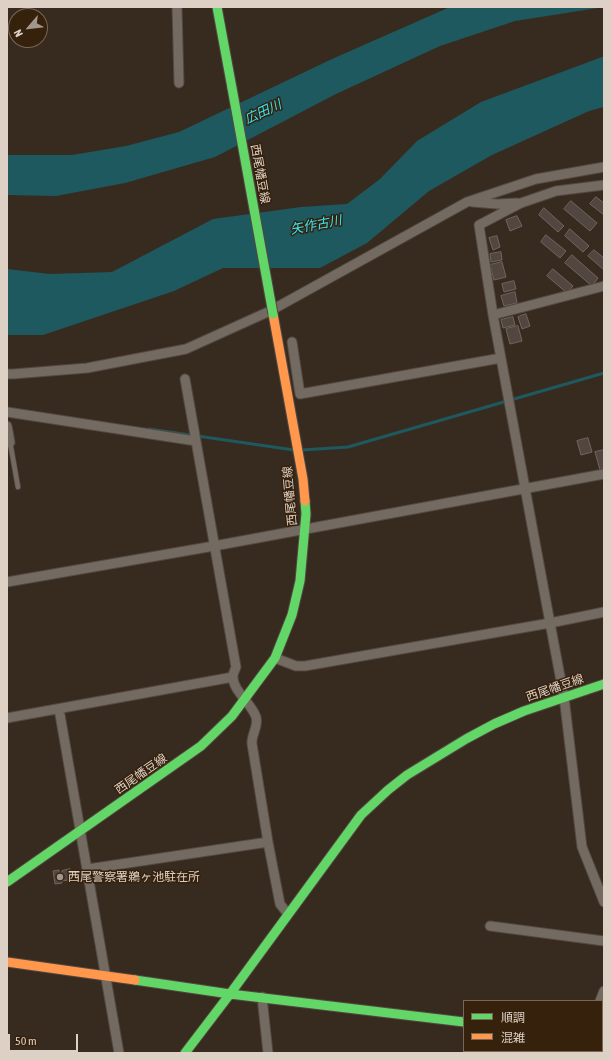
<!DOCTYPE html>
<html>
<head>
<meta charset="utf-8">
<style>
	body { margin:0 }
	#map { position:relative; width:611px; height:1060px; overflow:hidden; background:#372b20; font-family:"Asap Condensed","Noto Sans JP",sans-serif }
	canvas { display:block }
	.frame { position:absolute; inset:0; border:8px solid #ddd0c4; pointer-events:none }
	.legend { position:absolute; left:463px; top:1000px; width:140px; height:52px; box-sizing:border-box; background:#36210d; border:1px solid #796756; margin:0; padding:5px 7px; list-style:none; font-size:12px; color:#ddd0c4 }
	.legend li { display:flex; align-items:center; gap:8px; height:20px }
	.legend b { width:20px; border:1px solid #796756 }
	.north { position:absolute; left:8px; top:8px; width:40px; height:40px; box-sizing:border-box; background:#36210d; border:1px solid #796756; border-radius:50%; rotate:242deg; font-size:11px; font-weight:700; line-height:16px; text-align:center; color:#ddd0c4 }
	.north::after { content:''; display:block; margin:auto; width:14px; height:18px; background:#a3968b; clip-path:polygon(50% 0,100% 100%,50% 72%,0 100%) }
	.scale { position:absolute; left:8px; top:1034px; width:70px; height:18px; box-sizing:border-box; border:2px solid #ddd0c4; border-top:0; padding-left:5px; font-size:12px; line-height:14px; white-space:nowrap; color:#ddd0c4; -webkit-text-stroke:3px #36210d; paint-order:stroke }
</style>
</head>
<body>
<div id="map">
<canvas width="611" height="1060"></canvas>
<div class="frame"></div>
<ul class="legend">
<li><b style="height:5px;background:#63d668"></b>順調</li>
<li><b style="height:5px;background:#ff974d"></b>混雑</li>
</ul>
<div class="north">N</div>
<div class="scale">50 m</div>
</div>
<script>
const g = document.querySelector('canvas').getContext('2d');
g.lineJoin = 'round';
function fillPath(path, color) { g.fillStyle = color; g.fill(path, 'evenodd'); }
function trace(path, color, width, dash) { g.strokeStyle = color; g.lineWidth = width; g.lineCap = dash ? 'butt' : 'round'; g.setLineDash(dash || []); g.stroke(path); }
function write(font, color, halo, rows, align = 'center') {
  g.font = font + ' "Asap Condensed","Noto Sans JP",sans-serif'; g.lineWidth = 3; g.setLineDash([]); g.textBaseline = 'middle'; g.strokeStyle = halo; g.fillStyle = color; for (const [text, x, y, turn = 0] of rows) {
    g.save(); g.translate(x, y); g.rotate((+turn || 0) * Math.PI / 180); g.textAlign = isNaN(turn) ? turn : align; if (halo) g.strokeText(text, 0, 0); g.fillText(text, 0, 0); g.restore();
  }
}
fillPath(new Path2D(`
	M 450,7 L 604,7 L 515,21 L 440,46 L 336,94 L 215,157 L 125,183 L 56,196 L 7,195 L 7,155 L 72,155 L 126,146 L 179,132 L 332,59 Z
	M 602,57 L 604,57 L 604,107 L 589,111 L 492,155 L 429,191 L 367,243 L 320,268 L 223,268 L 174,291 L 43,335 L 7,335 L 7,269 L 50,274 L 112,272 L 213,219 L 301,207 L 347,204 L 380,179 L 417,141 L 481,102 Z`), '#1e595f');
trace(new Path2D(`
	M 149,429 L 294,450
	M 302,450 L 348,447 L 604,373`), '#1e595f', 3);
const building = new Path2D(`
	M 596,197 L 604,203 L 604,215 L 590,204 Z
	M 571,201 L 597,223 L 590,231 L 564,209 Z
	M 544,208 L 564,226 L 558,232 L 539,215 Z
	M 517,216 L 522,226 L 510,231 L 506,220 Z
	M 570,229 L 589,246 L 583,252 L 565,236 Z
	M 546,235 L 566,251 L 560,258 L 541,242 Z
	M 497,236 L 500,247 L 493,250 L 489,238 Z
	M 594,250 L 604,258 L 604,270 L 588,256 Z
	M 501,252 L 502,260 L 491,262 L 490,254 Z
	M 572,255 L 598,278 L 592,286 L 565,263 Z
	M 502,262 L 506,277 L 494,280 L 490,265 Z
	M 553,269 L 573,286 L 567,293 L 547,276 Z
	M 514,281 L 516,289 L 504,292 L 502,284 Z
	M 515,292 L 517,303 L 504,306 L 501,296 Z
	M 526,314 L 530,326 L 522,329 L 518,317 Z
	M 513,317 L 515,325 L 503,328 L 501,320 Z
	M 518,326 L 522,341 L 510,344 L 506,329 Z
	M 588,438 L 592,452 L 581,455 L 577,441 Z
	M 604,450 L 604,469 L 600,470 L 595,452 Z
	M 70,869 L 72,877 L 68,877 L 69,880 L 61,881 L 62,883 L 55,884 L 53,871 L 59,870 L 59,873 L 62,872 L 62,871 Z`);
fillPath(building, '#524640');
trace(building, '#71655f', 1);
const lane = new Path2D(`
	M 10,442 L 18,487`);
const street = new Path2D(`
	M 177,7 L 179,83
	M 604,185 L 556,191 L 521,203 L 479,225 L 493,315 L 550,623 L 564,697 L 582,847 L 604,902
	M 472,202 L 497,204 L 517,203
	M 493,315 L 604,286
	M 292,342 L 300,394 L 501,358
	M 7,374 L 13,374 L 87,368 L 186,349 L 270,311 L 467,202 L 536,179 L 604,167
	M 185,379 L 236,667 C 235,670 233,673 233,676 C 232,690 252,704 256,717 C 259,726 251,735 252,744 L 268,842 L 280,904 L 288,914
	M 7,412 L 196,441
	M 7,426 L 10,442 L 7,443
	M 7,582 L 214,546 L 604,474
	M 275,658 L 296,666 L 305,666 L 550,623 L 604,612
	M 59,709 L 119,1053
	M 7,718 L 233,677
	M 88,869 L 268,842
	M 490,926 L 604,941
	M 262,997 L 268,1053
	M 600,1001 L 604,991
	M 577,1053 L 578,1051`);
const fast = new Path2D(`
	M 217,7 L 232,88
	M 7,882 L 201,746 L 232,716 L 275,658 L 292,615 L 300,581 L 306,514 L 305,501
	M 135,980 L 230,994 L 464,1022
	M 602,1043 L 604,1043
	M 185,1053 L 230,994 L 361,815 L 388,790 L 407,775 L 466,739 L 494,724 L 524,711 L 604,684`);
const slow = new Path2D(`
	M 273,314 L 303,479 L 305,501
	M 7,962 L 135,980`);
trace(lane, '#534940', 6);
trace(street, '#534940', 11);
trace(fast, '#534940', 11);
trace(slow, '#534940', 11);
trace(lane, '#736a61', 4.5);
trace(street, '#736a61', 9);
trace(fast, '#63d668', 9);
trace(slow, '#ff974d', 9);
const fastBridge = new Path2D(`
	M 232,88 L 273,314`);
trace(fastBridge, '#534940', 11, []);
trace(fastBridge, '#63d668', 9);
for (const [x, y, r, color] of [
	[60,877,4,"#a3968b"]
]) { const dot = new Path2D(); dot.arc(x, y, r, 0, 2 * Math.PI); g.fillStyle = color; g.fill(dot); trace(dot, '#36210d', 1.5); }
write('12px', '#ddd0c4', '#36210d', [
	["西尾幡豆線",260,174,80],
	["西尾幡豆線",290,496,-95],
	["西尾幡豆線",555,688,-19],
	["西尾幡豆線",141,774,-35]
]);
write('12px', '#ddd0c4', '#36210d', [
	["西尾警察署鵜ヶ池駐在所",68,877]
], 'left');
write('italic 13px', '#32e9fa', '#36210d', [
	["広田川",263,112,-25],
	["矢作古川",316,225,-11]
]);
</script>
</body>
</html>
